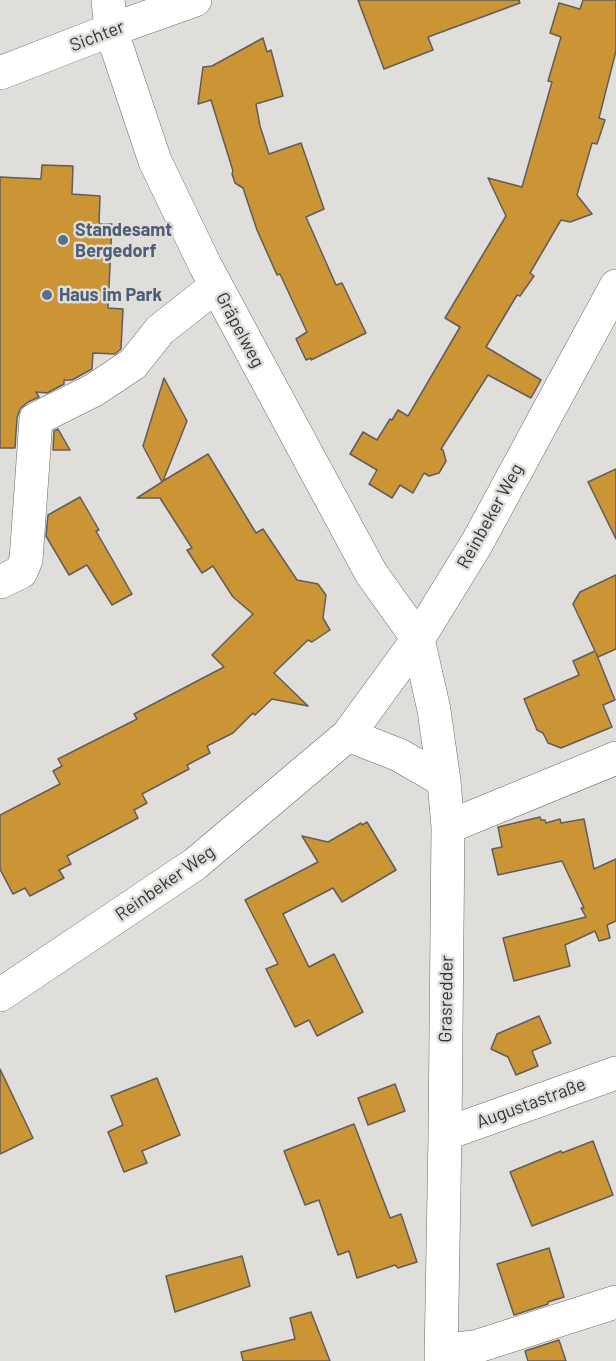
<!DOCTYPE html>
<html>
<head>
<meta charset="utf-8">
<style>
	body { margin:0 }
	canvas { display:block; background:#dfdedb }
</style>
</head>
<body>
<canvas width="616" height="1361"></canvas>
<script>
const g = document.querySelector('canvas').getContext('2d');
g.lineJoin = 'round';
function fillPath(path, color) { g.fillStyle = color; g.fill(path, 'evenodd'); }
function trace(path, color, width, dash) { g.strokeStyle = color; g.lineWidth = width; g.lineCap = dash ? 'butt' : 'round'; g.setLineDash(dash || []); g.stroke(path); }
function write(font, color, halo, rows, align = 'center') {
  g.font = font + ' Barlow,sans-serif'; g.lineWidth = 5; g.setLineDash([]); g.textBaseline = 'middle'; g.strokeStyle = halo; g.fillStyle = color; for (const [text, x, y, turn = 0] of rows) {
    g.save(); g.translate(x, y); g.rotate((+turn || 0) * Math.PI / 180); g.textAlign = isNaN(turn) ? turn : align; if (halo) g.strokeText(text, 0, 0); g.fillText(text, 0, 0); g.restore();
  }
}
const building = new Path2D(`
	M 358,0 L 519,0 L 520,3 L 428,37 L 433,50 L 384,69 Z
	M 583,0 L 616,0 L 616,51 L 599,118 L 605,120 L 597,144 L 592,143 L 577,195 L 592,214 L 570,222 L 561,220 L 530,273 L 534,276 L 520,296 L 517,295 L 486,347 L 541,380 L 531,398 L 488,375 L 441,449 L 443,450 L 446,461 L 439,473 L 429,476 L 424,473 L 413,493 L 400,485 L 392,498 L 369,484 L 377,470 L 350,454 L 363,432 L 377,440 L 390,419 L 392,420 L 398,410 L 408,416 L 460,327 L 445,318 L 506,216 L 488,178 L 522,187 L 552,82 L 548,81 L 561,37 L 550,33 L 559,3 L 580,9 Z
	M 263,38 L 267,52 L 271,50 L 283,96 L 256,104 L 260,126 L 269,154 L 301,143 L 324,209 L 306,217 L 336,285 L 342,283 L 366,333 L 311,360 L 311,358 L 306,360 L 296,339 L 307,332 L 280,274 L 277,275 L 257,230 L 243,188 L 235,183 L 232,174 L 233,171 L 211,100 L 198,104 L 203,67 L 212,66 Z
	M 42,165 L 73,166 L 72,194 L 100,196 L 99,224 L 112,224 L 108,308 L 123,309 L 121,349 L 115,354 L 93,353 L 92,369 L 72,380 L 64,380 L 64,384 L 47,393 L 36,392 L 39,397 L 28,402 L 20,409 L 17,418 L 15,448 L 0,448 L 0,177 L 41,179 Z
	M 164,378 L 187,421 L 163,481 L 208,454 L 256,533 L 263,529 L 297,580 L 318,584 L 326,595 L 323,618 L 330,630 L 312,642 L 308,640 L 274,673 L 308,706 L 272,699 L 255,715 L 253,713 L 233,733 L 207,746 L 210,753 L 187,765 L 189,769 L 142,794 L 147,803 L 134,810 L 138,818 L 67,856 L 71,864 L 59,870 L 64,878 L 30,896 L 25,888 L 13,894 L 0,869 L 0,815 L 60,784 L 53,771 L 62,766 L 58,759 L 137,719 L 134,714 L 224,667 L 212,655 L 253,614 L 233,597 L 213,566 L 202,573 L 187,550 L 192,548 L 160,498 L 137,498 L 162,482 L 143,446 Z
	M 58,429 L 70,450 L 53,450 L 54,431 Z
	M 616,469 L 616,539 L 588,482 Z
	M 80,497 L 99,530 L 96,531 L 132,594 L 112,605 L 87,565 L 69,575 L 46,536 L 48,515 Z
	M 616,575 L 616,649 L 598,657 L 596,653 L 615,700 L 603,705 L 612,727 L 561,748 L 548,743 L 543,733 L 537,730 L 524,699 L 579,675 L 573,661 L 595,651 L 573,604 L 580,592 Z
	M 540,817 L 541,820 L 545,820 L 546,823 L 560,819 L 561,823 L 584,819 L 594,869 L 616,859 L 616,921 L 607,925 L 610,938 L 599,941 L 595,931 L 565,945 L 570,966 L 514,981 L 503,938 L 586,917 L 581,908 L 584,908 L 562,861 L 498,875 L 492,849 L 502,847 L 498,827 Z
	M 367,822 L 396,870 L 342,902 L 333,888 L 283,914 L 309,967 L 334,954 L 363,1012 L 317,1036 L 309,1020 L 295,1027 L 266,969 L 278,964 L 245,900 L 318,862 L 302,836 L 328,842 L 361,823 L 362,825 Z
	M 539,1016 L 551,1043 L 532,1051 L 538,1066 L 516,1075 L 508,1057 L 491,1049 L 497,1034 Z
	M 0,1069 L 33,1138 L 0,1154 Z
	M 157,1078 L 180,1135 L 142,1151 L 147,1163 L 124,1172 L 108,1132 L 123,1125 L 111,1096 Z
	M 395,1084 L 405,1111 L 368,1125 L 358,1098 Z
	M 354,1124 L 390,1218 L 401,1214 L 417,1262 L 398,1268 L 395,1265 L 357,1278 L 349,1251 L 338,1255 L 319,1200 L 305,1205 L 284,1151 Z
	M 593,1141 L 613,1195 L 532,1226 L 510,1172 L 561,1151 L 562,1153 Z
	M 549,1248 L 564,1297 L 548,1302 L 548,1304 L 514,1315 L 497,1264 Z
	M 242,1256 L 250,1286 L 175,1312 L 166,1276 Z
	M 311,1312 L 330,1361 L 243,1361 L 241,1352 L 295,1339 L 290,1318 Z
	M 559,1340 L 566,1361 L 528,1361 L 525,1351 Z`);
fillPath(building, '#cb9434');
trace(building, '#605e5b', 1.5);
const minor = new Path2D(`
	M 108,0 L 111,30 L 155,161 L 205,265 L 371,573 L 418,639 L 434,710 L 444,781 L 448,827 L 445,1134 L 441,1361
	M 0,73 L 111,30 L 195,0
	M 0,582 L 21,572 L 26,560 L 36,419 L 94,390 L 133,364 L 160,330 L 216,286
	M 348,735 L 399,755 L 444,781
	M 448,827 L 616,758
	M 0,995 L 195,864 L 348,735 L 418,639 L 477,543 L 616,286
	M 445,1134 L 616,1073
	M 441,1350 L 475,1347 L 616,1302`);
trace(minor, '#6c6b68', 34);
trace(minor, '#fff', 33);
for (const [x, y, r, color] of [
	[63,240,6,"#5c6f8a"],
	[47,295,6,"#5c6f8a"]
]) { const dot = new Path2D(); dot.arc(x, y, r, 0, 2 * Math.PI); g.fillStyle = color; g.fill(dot); trace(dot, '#dfdedb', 2); }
write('18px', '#343432', '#dfdedb', [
	["Sichter",97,36,-21],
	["Gräpelweg",240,330,62],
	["Reinbeker Weg",490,516,-61],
	["Reinbeker Weg",165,883,-35],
	["Grasredder",446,999,-89],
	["Augustastraße",531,1103,-20]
]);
write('bold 18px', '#4e5e75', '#dfdedb', [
	["Standesamt",75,230],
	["Bergedorf",75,251],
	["Haus im Park",59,295]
], 'left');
</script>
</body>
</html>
